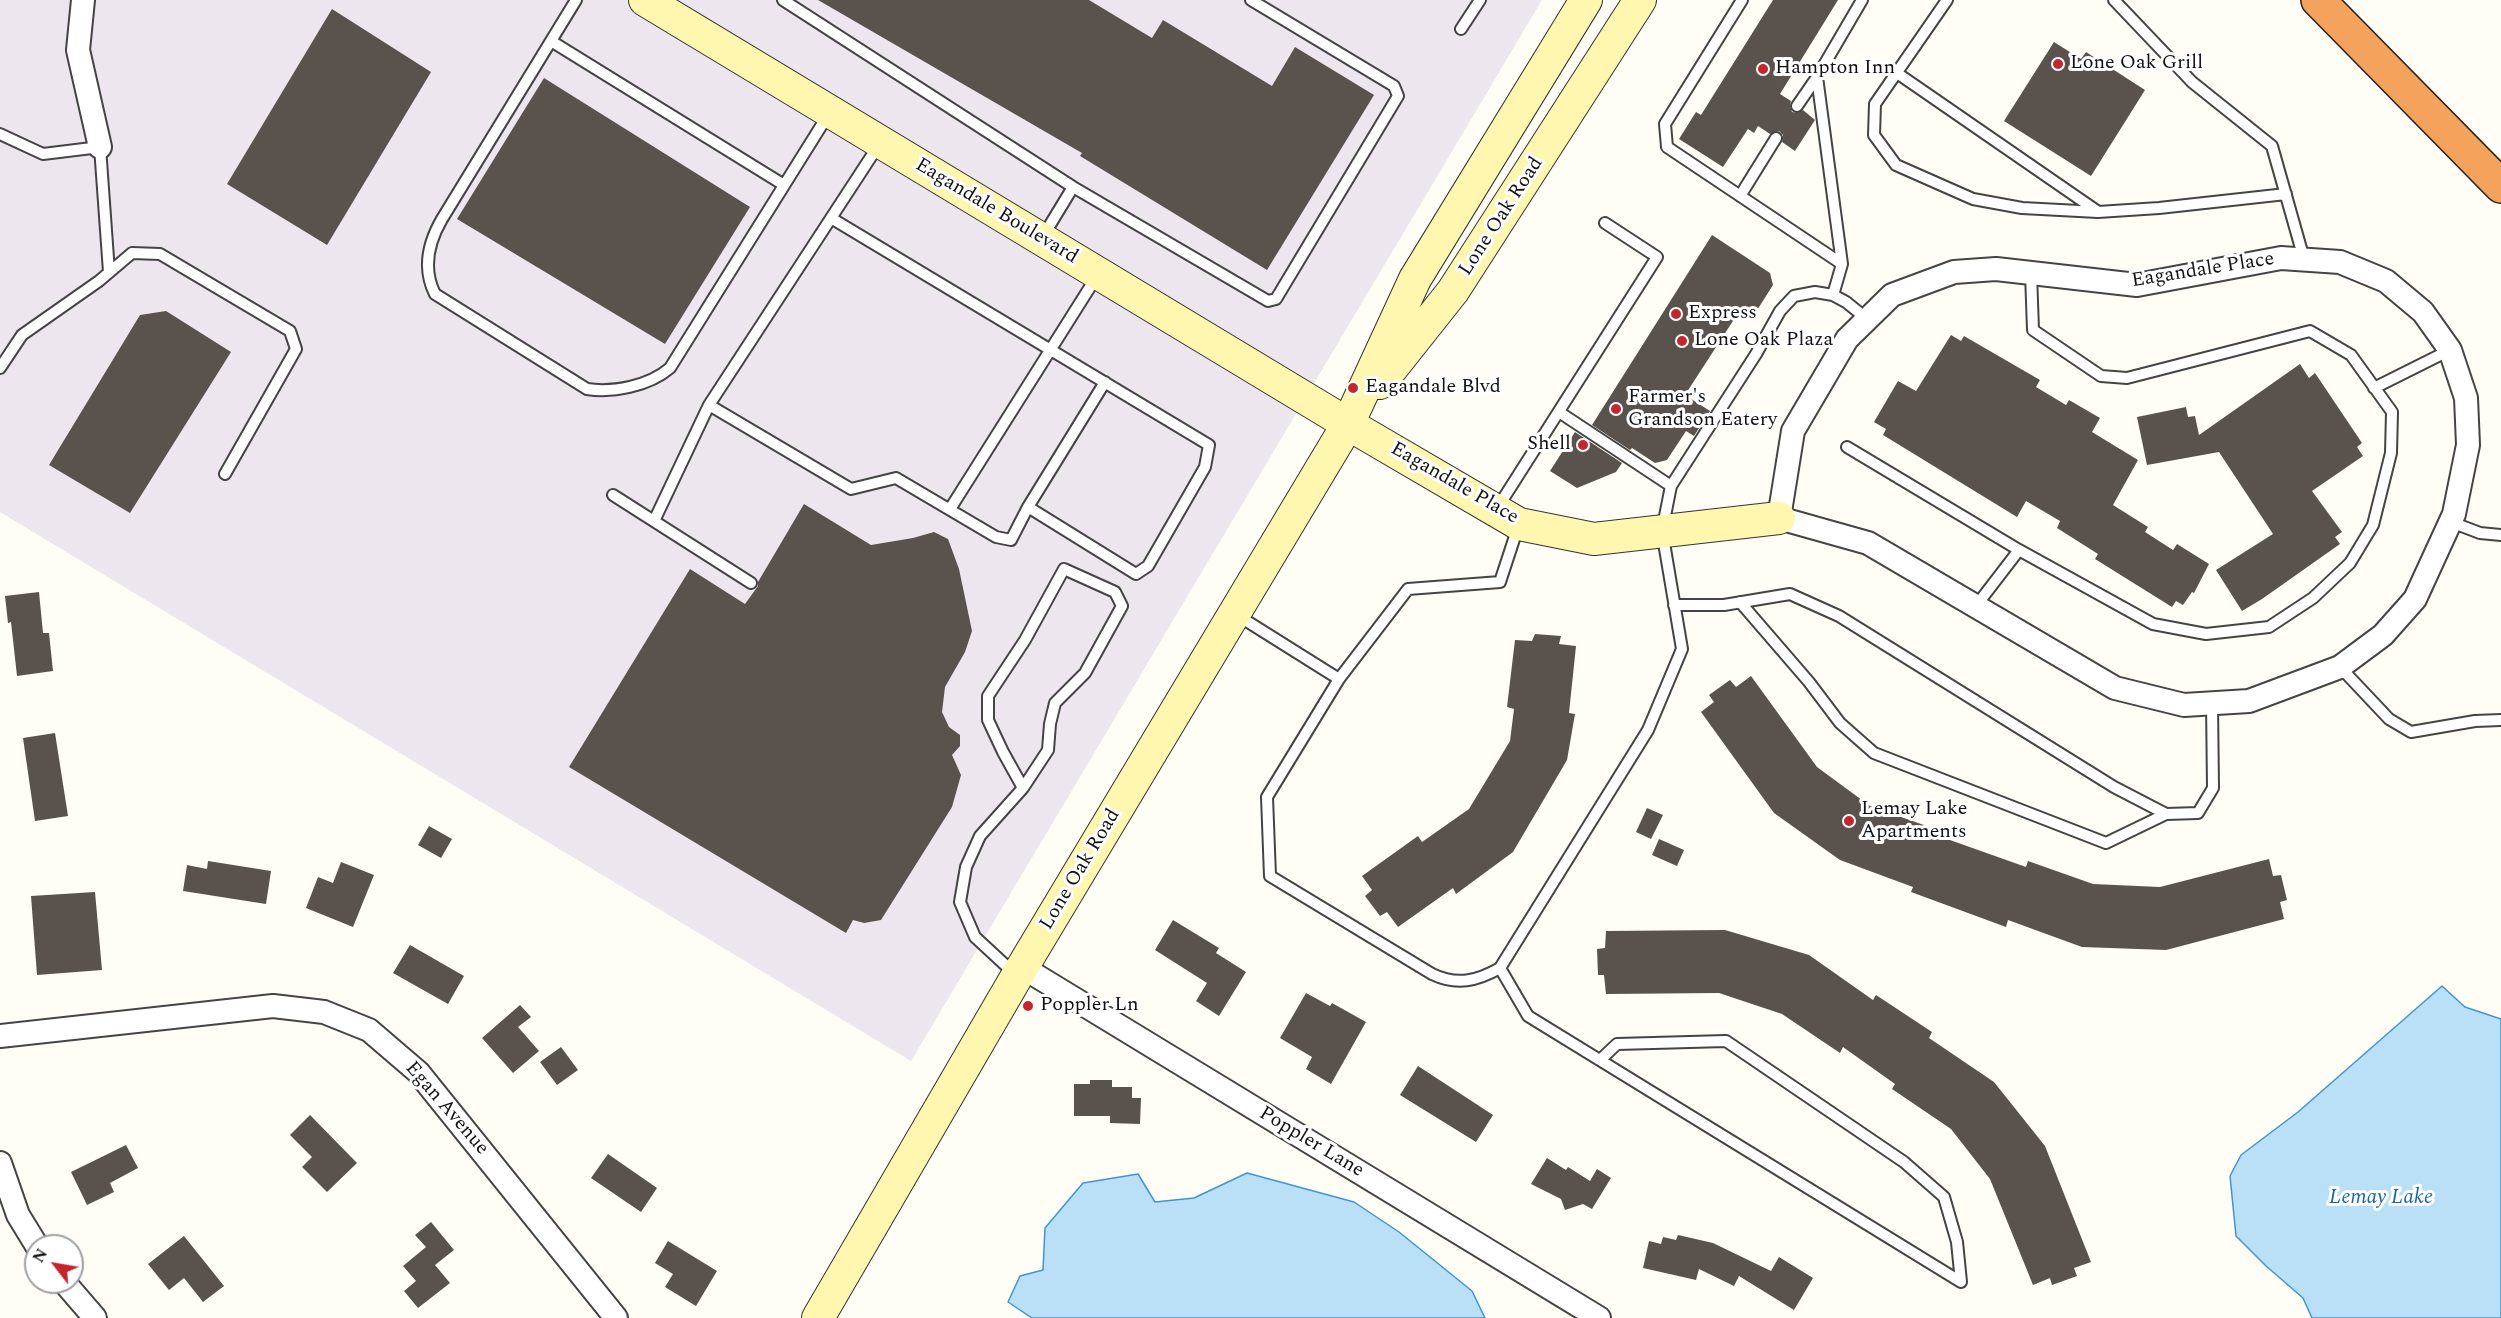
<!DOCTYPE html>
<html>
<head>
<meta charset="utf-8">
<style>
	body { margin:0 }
	#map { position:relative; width:2501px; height:1318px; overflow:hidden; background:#fffdf5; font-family:Spectral,serif }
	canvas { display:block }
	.north { position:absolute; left:24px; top:1234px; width:60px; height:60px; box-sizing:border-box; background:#fff; border:2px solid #a0a0a0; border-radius:50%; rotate:301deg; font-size:16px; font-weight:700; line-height:24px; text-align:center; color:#111 }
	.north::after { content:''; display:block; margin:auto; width:21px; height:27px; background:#c4262e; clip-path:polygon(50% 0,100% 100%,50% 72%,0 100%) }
</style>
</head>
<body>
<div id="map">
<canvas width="2501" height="1318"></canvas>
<div class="north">N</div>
</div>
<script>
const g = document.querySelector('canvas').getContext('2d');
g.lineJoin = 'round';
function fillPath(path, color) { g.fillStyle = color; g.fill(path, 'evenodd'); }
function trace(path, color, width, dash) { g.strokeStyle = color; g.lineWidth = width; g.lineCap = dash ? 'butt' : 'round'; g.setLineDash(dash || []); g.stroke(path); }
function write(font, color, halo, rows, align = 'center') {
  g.font = font + ' Spectral,serif'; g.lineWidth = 6; g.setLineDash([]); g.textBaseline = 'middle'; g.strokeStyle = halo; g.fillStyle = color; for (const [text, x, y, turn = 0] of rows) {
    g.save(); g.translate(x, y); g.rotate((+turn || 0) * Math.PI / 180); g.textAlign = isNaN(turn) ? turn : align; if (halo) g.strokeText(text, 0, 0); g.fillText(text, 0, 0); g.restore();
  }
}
fillPath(new Path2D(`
	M 0,0 L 1542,0 L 911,1061 L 0,512 Z`), '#eee6ef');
const water = new Path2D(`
	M 2442,986 L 2465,1007 L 2501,1019 L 2501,1318 L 2312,1318 L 2303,1298 L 2266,1266 L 2236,1236 L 2230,1176 L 2241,1155 L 2298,1112 Z
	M 1247,1173 L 1354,1202 L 1399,1232 L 1472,1291 L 1485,1318 L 1032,1318 L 1008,1302 L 1020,1276 L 1043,1270 L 1045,1228 L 1083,1183 L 1138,1174 L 1155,1202 L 1194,1198 Z`);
fillPath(water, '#b9e0f7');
trace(water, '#3f96cf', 1.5);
fillPath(new Path2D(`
	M 818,0 L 1089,0 L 1152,38 L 1163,20 L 1272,86 L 1295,47 L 1374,95 L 1267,270 L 1080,156 L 1082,153 Z
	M 1773,0 L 1838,0 L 1780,94 L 1791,101 L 1790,106 L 1792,112 L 1797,113 L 1803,110 L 1815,120 L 1795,151 L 1782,142 L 1783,135 L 1779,131 L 1770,134 L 1758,126 L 1754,133 L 1748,129 L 1723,167 L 1679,139 L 1696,112 L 1701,115 Z
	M 332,9 L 431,72 L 327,245 L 227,184 Z
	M 2054,42 L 2081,59 L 2086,52 L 2145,90 L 2091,176 L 2004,121 Z
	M 544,78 L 750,207 L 665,344 L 457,219 Z
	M 1712,235 L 1770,273 L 1773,285 L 1754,315 L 1742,307 L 1685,395 L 1710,411 L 1694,436 L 1686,431 L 1667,460 L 1655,463 L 1632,448 L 1630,450 L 1592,425 Z
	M 166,311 L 231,352 L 130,513 L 49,465 L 140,315 Z
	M 1951,335 L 1961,341 L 1964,336 L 2040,380 L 2036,387 L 2066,405 L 2069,400 L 2100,418 L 2092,432 L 2138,460 L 2113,505 L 2148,527 L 2145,532 L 2173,550 L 2177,544 L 2209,564 L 2194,593 L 2192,592 L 2183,605 L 2176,601 L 2172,607 L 2095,559 L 2098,554 L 2057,528 L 2060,521 L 2026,501 L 2017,517 L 1883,435 L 1886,429 L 1874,422 L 1898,381 L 1916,391 Z
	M 2300,364 L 2309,378 L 2315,373 L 2362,443 L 2357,447 L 2363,456 L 2312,491 L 2342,532 L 2335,537 L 2340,544 L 2262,599 L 2242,611 L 2216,570 L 2273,534 L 2219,452 L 2147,465 L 2137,417 L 2186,407 L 2188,417 L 2195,416 L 2199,435 Z
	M 1575,432 L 1622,463 L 1616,472 L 1577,488 L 1550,471 Z
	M 804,504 L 871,545 L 913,538 L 934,532 L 948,539 L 959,569 L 972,631 L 965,652 L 945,687 L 942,712 L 949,727 L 960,735 L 960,746 L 952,755 L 961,775 L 952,807 L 881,920 L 864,923 L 853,920 L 846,933 L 569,767 L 690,569 L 745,604 L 758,586 L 758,582 Z
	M 39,592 L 43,633 L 49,633 L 53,671 L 17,676 L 11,622 L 8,623 L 5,596 Z
	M 1535,634 L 1561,636 L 1559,644 L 1576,646 L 1569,713 L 1575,714 L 1567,760 L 1513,852 L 1456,894 L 1453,888 L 1398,927 L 1387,912 L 1380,916 L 1365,896 L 1372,890 L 1362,876 L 1418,836 L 1422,842 L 1469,809 L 1510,741 L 1514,709 L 1507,707 L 1515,640 L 1532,641 Z
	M 1751,676 L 1817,767 L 1870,806 L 1935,829 L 1933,834 L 2026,867 L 2028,861 L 2093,884 L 2160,887 L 2269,859 L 2273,876 L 2281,875 L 2287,900 L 2280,902 L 2284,919 L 2166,950 L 2082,947 L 2008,920 L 2006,927 L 1911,892 L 1913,887 L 1840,860 L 1774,813 L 1701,712 L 1714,702 L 1709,695 L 1730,680 L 1736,687 Z
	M 55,733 L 68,816 L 35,821 L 23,738 Z
	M 1647,808 L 1663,815 L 1651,839 L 1636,832 Z
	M 429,826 L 452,839 L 441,858 L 418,845 Z
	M 1659,839 L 1684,850 L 1677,866 L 1652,855 Z
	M 208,861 L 271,871 L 266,904 L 183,891 L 187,865 L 207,869 Z
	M 341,862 L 374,875 L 353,927 L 306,908 L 318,877 L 333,883 Z
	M 95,892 L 102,970 L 37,975 L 31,896 Z
	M 1173,920 L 1219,948 L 1216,953 L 1246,972 L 1219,1016 L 1196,1001 L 1207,983 L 1155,950 Z
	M 1725,930 L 1809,955 L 1873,1000 L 1876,995 L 1932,1032 L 1929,1038 L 1994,1082 L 2045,1146 L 2091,1262 L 2074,1268 L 2077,1276 L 2052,1285 L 2050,1278 L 2033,1285 L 1990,1179 L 1951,1129 L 1892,1089 L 1895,1084 L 1843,1047 L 1840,1053 L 1782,1014 L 1719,993 L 1606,994 L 1604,975 L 1598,975 L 1597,949 L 1605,948 L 1606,931 Z
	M 410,945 L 464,976 L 448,1004 L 393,973 Z
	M 1306,993 L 1330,1006 L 1332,1003 L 1366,1022 L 1331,1084 L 1306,1069 L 1312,1057 L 1280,1038 Z
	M 520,1005 L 531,1017 L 518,1027 L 539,1051 L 513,1073 L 482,1038 Z
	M 561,1047 L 578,1070 L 557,1085 L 540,1062 Z
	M 1418,1066 L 1493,1115 L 1476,1142 L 1400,1095 Z
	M 1090,1080 L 1112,1080 L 1112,1087 L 1132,1087 L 1132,1098 L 1141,1098 L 1140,1124 L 1110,1123 L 1110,1116 L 1074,1116 L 1074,1084 L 1090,1084 Z
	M 310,1115 L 357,1163 L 327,1192 L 302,1167 L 312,1157 L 290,1135 Z
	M 126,1145 L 138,1168 L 110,1183 L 114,1192 L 87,1205 L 71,1172 Z
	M 608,1154 L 657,1188 L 641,1212 L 591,1178 Z
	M 1547,1158 L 1566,1170 L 1568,1167 L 1590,1181 L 1597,1169 L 1611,1178 L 1592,1209 L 1583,1204 L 1565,1210 L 1561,1199 L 1531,1184 Z
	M 431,1222 L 454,1250 L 435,1265 L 450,1283 L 418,1308 L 404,1291 L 416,1281 L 403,1266 L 426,1247 L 415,1235 Z
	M 1678,1235 L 1713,1243 L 1771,1271 L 1779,1257 L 1813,1278 L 1794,1310 L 1739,1276 L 1734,1286 L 1699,1269 L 1696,1280 L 1643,1268 L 1649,1241 L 1661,1244 L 1663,1237 L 1676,1240 Z
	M 184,1236 L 224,1286 L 203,1302 L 184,1278 L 169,1290 L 148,1264 Z
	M 668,1241 L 717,1271 L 696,1306 L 665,1287 L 673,1274 L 655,1263 Z`), '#5a524d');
const lane = new Path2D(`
	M 576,0 L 442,219 C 428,243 422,268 435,294 L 587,389 C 613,393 649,386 670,368 L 828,115
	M 783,0 L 1073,187 L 1268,301 L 1276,299 L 1398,96 L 1394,86 L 1251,0
	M 1742,0 L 1665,124 L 1667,147 L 1842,264
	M 1947,0 L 1875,104 L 1874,135 L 1896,165 L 1973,199 L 2022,208 L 2098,212 L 2159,208 L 2286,194
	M 2114,0 L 2192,82 L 2272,146 L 2304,259
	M 1461,29 L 1480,0
	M 551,41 L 784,185
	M 1897,73 L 2097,211
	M 1797,106 L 1817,77
	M 0,134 L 43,154 L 100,147 L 109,272
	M 1740,196 L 1776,138
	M 831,218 L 1209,445 L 1205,467 L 1148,566 L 1136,574 L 1028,507
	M 1042,238 L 1073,187
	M 1833,295 L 1842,264 L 1817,77 L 1862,0
	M 0,368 L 22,335 L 99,281 L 132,253 L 160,254 L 290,331 L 296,349 L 225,474
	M 2374,388 L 2450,350
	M 709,405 L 851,489 L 896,478 L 996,537 L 1011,540 L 1028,507 L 1105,382
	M 1559,412 L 1671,486
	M 1847,447 L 2019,550 L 2153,624 L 2206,634 L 2269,627 L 2313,598 L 2350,563 L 2373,525 L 2391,453 L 2392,412 L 2351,355 L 2310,331 L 2127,378 L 2101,376 L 2033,330 L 2031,273
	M 613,495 L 751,583
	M 1498,507 L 1657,257 L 1605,223
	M 950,509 L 1097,276
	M 654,521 L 709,405 L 880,143
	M 2451,522 L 2480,533 L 2501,535
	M 1518,527 L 1500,582 L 1408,589 L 1339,679 L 1267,797 L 1270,876 L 1432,974 C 1457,986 1477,981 1500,968 L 1648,730 L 1682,649 L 1662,531 L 1671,486 L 1756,354 L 1780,311 L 1794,296 L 1815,292 L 1833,295 L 1846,302 L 1866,318
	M 1740,602 L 1809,682 L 1840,723 L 1874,753 L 2106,843 L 2166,814
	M 1674,605 L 1724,605 L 1790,594 L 1839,616 L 2114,787 L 2166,814 L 2198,813 L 2213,788 L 2212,703
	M 1976,606 L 2019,550
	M 1237,615 L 1339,679
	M 2340,667 L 2389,719 L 2411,732 L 2475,721 L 2501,720
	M 1500,968 L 1528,1016 L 1961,1282 L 1957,1242 L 1944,1197 L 1904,1162 L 1726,1041 L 1617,1044 L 1600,1060
	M 1015,974 L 975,937 L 960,902 L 966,867 L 980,836 L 1023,788 L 1048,750 L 1050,724 L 1055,703 L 1085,673 L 1122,606 L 1115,592 L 1064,569 L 1025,640 L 988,696 L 988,720 L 1003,752 L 1023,788`);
const street = new Path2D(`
	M 83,0 L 78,50 L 100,147
	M 2281,258 L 2340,262 L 2386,281 L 2423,312 L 2450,350 L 2466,398 L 2468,445 L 2454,514 L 2415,599 L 2383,635 L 2340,667 L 2249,701 L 2184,705 L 2115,688 L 1868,543 L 1779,518 L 1793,431 L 1847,339 L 1892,295 L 1954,272 L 1996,269 L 2137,285 Z
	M 1022,967 L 1599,1318
	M 0,1036 L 273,1006 L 324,1012 L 369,1030 L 418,1072 L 616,1318
	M 0,1163 L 18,1215 L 37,1246
	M 64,1282 L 95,1318`);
const secondary = new Path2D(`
	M 645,0 L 1348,424 L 1519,524 L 1594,539 L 1779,518
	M 1380,383 L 1453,291 L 1640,0
	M 818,1318 L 1017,976 L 1348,424 L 1415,279 L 1586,0`);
const highway = new Path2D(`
	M 2318,0 L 2501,186`);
trace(lane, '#444', 14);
trace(street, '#444', 26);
trace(secondary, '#333', 34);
trace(highway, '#222', 36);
trace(lane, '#fff', 10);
trace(street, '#fff', 22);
trace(secondary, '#fff6b0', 32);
trace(highway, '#f5a25d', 33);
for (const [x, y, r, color] of [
	[2058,64,6,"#c4262e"],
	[1763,69,6,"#c4262e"],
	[1676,314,6,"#c4262e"],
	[1682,341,6,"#c4262e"],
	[1353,388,6,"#c4262e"],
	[1616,409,6,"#c4262e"],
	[1583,445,6,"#c4262e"],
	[1849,821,6,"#c4262e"],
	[1028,1006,6,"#c4262e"]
]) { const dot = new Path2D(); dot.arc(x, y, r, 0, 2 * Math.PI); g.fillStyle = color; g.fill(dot); trace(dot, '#fff', 2); }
write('20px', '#111', '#fff', [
	["Lone Oak Grill",2070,64],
	["Hampton Inn",1775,69],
	["Express",1688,314],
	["Lone Oak Plaza",1694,341],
	["Eagandale Blvd",1365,388],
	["Farmer's",1628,398],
	["Grandson Eatery",1628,421],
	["Shell",1571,445,"right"],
	["Lemay Lake",1861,810],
	["Apartments",1861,833],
	["Poppler Ln",1040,1006]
], 'left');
write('20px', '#111', '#fff', [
	["Eagandale Boulevard",996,212,31],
	["Lone Oak Road",1502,217,-57],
	["Eagandale Place",2203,271,-9],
	["Eagandale Place",1454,484,30],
	["Lone Oak Road",1081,870,-59],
	["Egan Avenue",446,1109,49],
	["Poppler Lane",1311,1143,31]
]);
write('italic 21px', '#1768a6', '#fff', [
	["Lemay Lake",2381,1199]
]);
</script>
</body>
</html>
